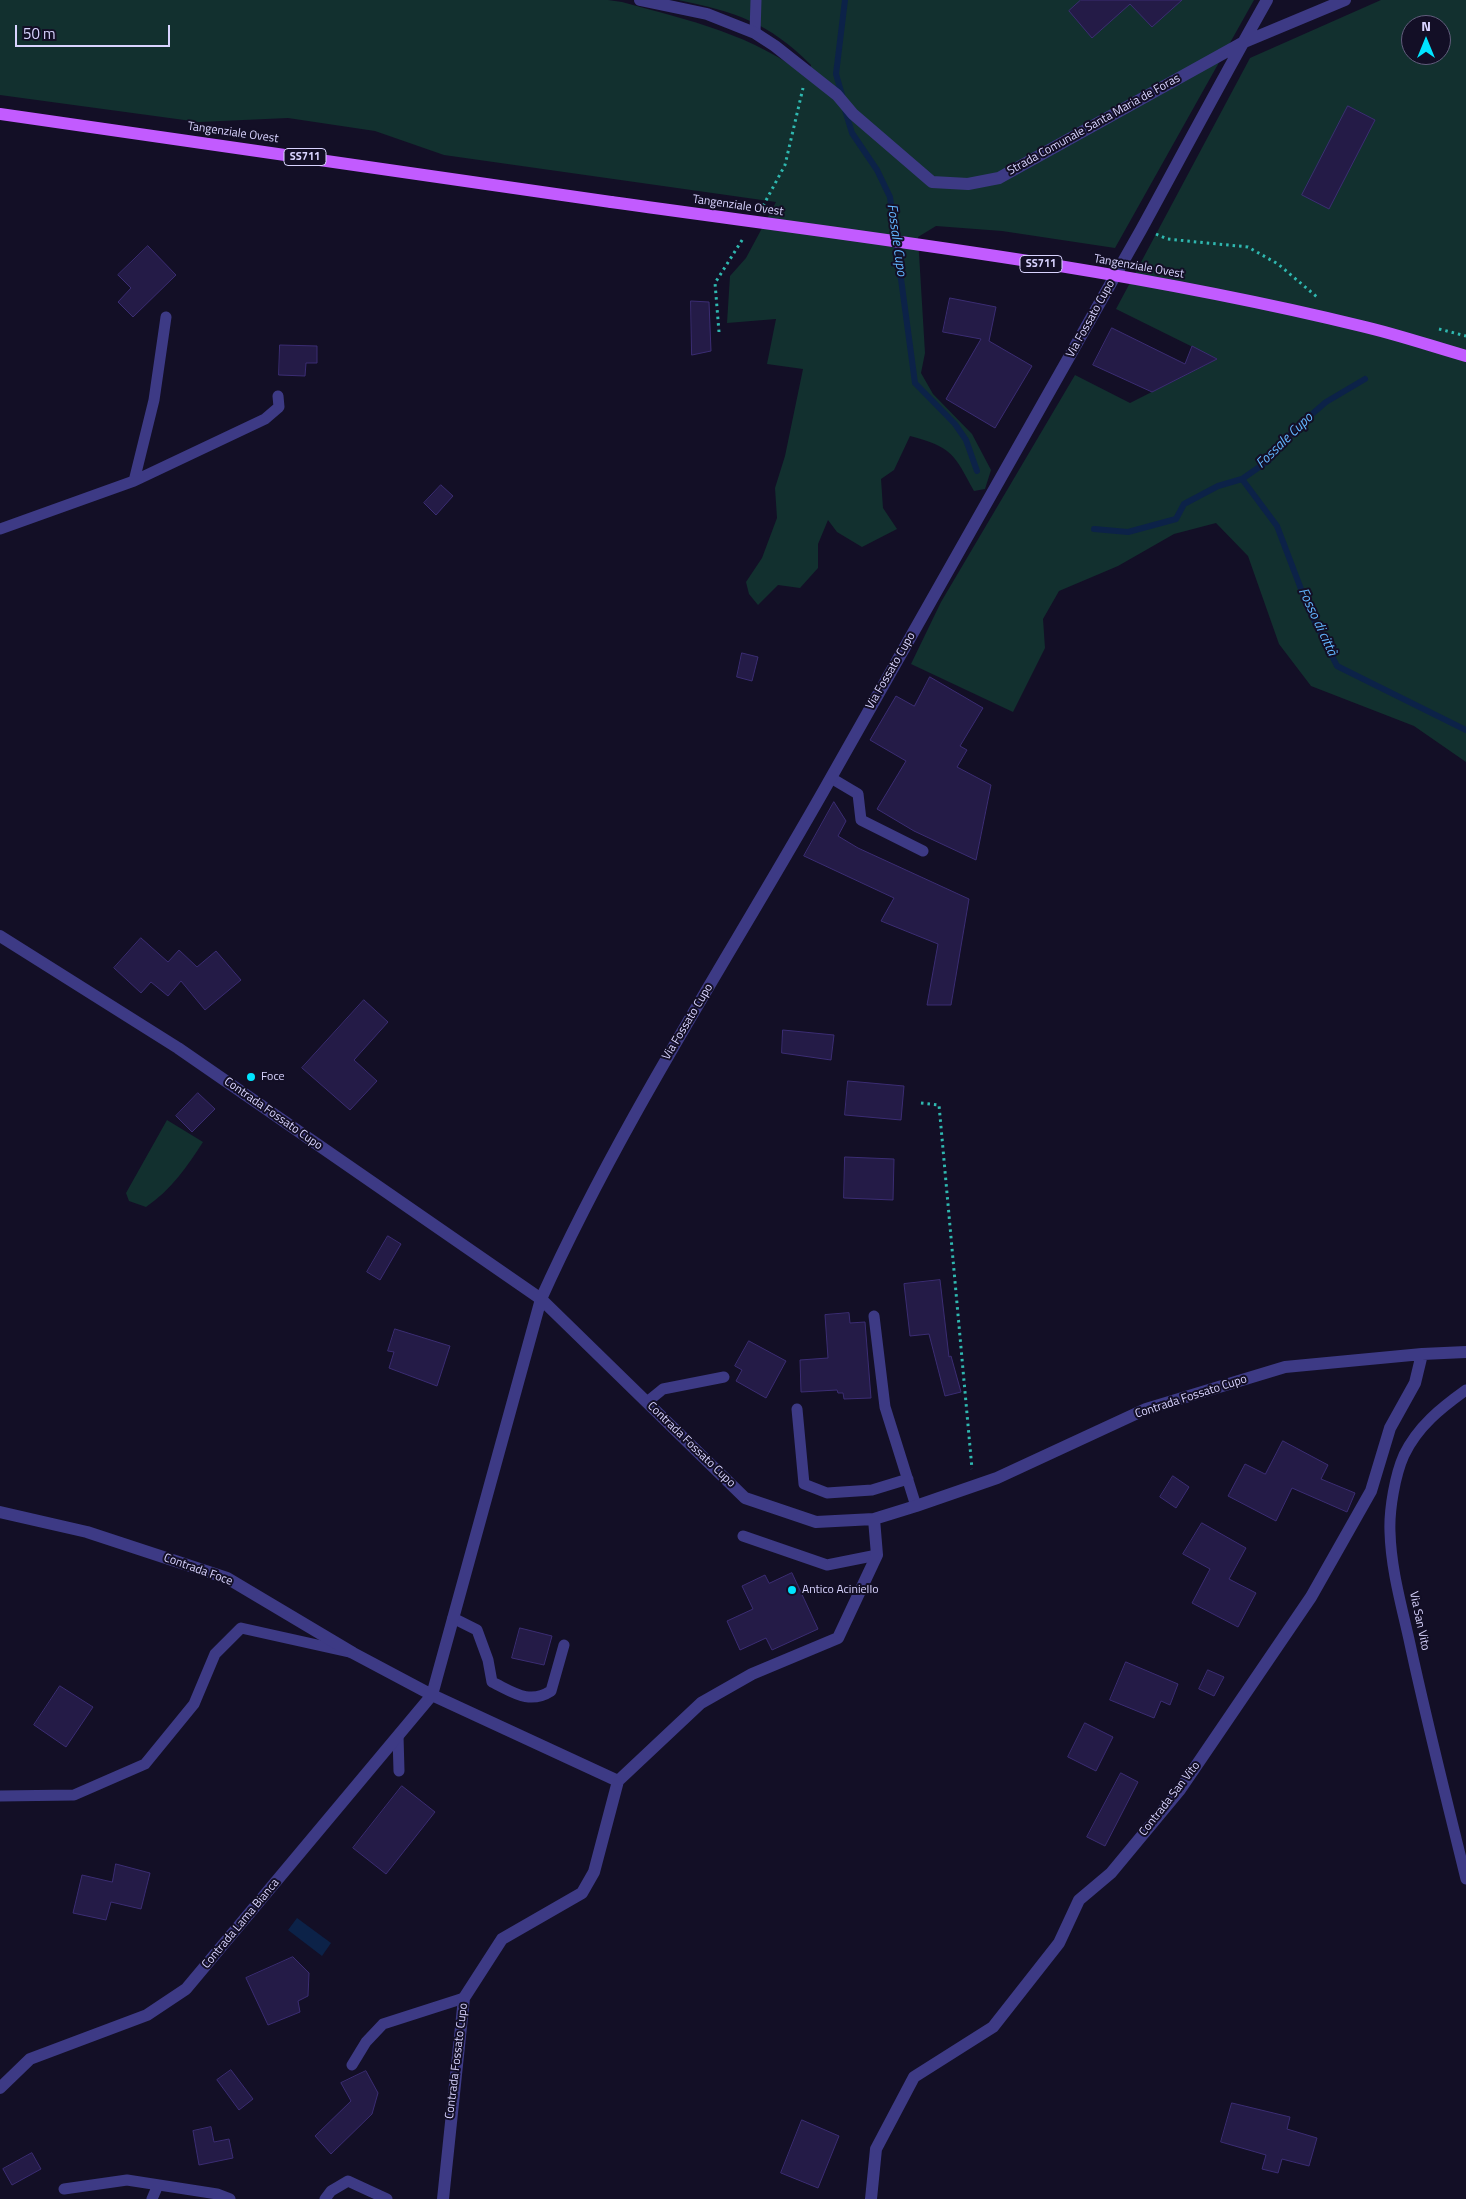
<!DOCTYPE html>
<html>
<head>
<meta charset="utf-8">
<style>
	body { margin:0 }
	#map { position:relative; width:1466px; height:2199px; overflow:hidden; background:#130f26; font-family:"Titillium Web",sans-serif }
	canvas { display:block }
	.north { position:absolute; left:1401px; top:15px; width:50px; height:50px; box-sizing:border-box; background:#130f26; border:1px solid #625e7d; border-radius:50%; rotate:0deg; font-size:14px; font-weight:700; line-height:20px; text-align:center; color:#d9d4ff }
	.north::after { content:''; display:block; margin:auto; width:18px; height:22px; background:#00e5ff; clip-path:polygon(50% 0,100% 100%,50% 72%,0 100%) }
	.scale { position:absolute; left:15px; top:25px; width:155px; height:22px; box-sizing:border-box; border:2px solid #d9d4ff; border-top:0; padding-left:6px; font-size:15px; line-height:18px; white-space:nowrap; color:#d9d4ff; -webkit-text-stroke:4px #130f26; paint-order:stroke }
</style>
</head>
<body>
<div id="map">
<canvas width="1466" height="2199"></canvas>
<div class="north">N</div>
<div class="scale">50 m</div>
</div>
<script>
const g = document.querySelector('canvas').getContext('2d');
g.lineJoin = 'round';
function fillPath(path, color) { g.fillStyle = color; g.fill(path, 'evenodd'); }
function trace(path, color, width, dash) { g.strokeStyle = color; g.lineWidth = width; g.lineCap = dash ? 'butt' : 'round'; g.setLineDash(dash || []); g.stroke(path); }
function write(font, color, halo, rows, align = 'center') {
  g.font = font + ' "Titillium Web",sans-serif'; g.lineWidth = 4; g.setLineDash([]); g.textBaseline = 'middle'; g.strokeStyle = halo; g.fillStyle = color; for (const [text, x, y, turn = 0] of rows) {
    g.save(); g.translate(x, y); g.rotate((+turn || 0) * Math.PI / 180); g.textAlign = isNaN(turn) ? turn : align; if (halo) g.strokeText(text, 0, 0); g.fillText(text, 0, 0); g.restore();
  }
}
fillPath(new Path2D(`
	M 0,0 L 608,0 L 622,2 C 691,21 753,34 810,79 L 811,65 C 768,22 736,12 678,0 L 1254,0 L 1115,248 L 1002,231 L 936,226 L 918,237 L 925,353 L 921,373 L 933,394 L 972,434 L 991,470 L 985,489 L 974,491 C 954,454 952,447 910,436 L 894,470 L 881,479 L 883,508 L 897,529 L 862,547 L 837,532 L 828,520 L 818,544 L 818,568 L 800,588 L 778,585 L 758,605 L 749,594 L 746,582 L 762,558 L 777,518 L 775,488 L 785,456 L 803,369 L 767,364 L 776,319 L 727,323 L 730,276 L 746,258 L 776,202 L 444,155 L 375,131 L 288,118 L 199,122 L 0,95 Z
	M 1381,0 L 1466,0 L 1466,762 L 1414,726 L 1311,686 L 1279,644 L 1248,556 L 1216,523 L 1174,534 L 1118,566 L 1059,591 L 1043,619 L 1045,648 L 1013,712 L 911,664 L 941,602 L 1075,375 L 1130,403 L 1217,359 L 1116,309 L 1250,58 ZM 1411,25 L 1441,25 L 1441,55 L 1411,55 Z
	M 167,1120 L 203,1142 C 187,1167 171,1190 146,1207 L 129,1201 L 126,1193 Z`), '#12302f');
fillPath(new Path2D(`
	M 297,1918 L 331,1943 L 322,1956 L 288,1930 Z`), '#0c2248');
trace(new Path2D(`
	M 842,95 L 836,74 L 845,0
	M 845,110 L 852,133 L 877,170 L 890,197 L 915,383 L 955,424 L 966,440 L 977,471
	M 1242,479 L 1277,526 L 1309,610 L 1337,666 L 1466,730
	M 1094,529 L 1128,532 L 1176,519 L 1184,504 L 1218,486 L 1242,479 L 1268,461 L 1297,427 L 1326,402 L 1365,379`), '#0c2248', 6);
const building = new Path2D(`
	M 1081,0 L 1182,0 L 1152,27 L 1130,4 L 1092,38 L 1069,11 Z
	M 1348,106 L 1375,120 L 1329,209 L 1302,195 Z
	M 148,246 L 176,275 L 133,317 L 118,302 L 131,288 L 118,275 Z
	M 950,298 L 996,307 L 989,341 L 1032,366 L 995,428 L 946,399 L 981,339 L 943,332 Z
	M 691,301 L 709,302 L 711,351 L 692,355 Z
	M 1112,328 L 1185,364 L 1192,346 L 1217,359 L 1152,392 L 1093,365 Z
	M 280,345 L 317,346 L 317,363 L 306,363 L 305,376 L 279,375 Z
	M 441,485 L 453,496 L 436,515 L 424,503 Z
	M 742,653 L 758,657 L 752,681 L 737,677 Z
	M 930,677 L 983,708 L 960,746 L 967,750 L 957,767 L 991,785 L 976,860 L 914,831 L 877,809 L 906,761 L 870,740 L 896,696 L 914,706 Z
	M 834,802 L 846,821 L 838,836 L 858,848 L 969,899 L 951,1005 L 927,1005 L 938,944 L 881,921 L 894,898 L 804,856 Z
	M 141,938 L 168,962 L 179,950 L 197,967 L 216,951 L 241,980 L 205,1010 L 181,981 L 168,996 L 151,982 L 141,993 L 114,968 Z
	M 364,1000 L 388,1022 L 354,1060 L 377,1081 L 350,1110 L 302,1068 Z
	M 783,1030 L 834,1035 L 831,1060 L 782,1053 Z
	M 848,1081 L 904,1086 L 901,1120 L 845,1115 Z
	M 198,1093 L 215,1109 L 192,1132 L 176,1116 Z
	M 845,1157 L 894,1159 L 893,1200 L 844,1198 Z
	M 388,1236 L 401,1244 L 380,1280 L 367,1272 Z
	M 940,1280 L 949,1357 L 951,1356 L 961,1392 L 945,1396 L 929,1334 L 910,1336 L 904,1284 Z
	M 849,1313 L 850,1323 L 865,1322 L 871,1398 L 844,1399 L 843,1393 L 838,1393 L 837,1390 L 801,1392 L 800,1360 L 828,1358 L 825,1315 Z
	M 395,1329 L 450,1346 L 437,1386 L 389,1368 L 394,1352 L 388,1351 Z
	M 749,1341 L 786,1361 L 766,1398 L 736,1381 L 742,1370 L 735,1366 Z
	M 1283,1441 L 1328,1465 L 1321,1479 L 1355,1493 L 1347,1512 L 1292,1488 L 1276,1521 L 1228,1496 L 1245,1464 L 1265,1474 Z
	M 1173,1476 L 1189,1487 L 1176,1508 L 1160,1497 Z
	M 1202,1523 L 1246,1548 L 1229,1579 L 1256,1593 L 1238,1627 L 1192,1603 L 1210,1569 L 1183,1554 Z
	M 792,1573 L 818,1629 L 772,1650 L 766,1638 L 740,1650 L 727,1621 L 753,1609 L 742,1586 L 765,1575 L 769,1583 Z
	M 520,1628 L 552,1636 L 544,1665 L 512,1658 Z
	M 1126,1662 L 1178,1684 L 1170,1705 L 1161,1701 L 1154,1718 L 1110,1700 Z
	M 1208,1670 L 1224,1677 L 1214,1696 L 1199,1689 Z
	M 60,1686 L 93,1707 L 66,1747 L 34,1725 Z
	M 1085,1723 L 1113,1737 L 1096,1771 L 1068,1757 Z
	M 1121,1773 L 1138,1782 L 1105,1846 L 1087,1837 Z
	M 402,1786 L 435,1812 L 386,1874 L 353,1848 Z
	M 116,1864 L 150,1873 L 141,1909 L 111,1902 L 106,1920 L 73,1913 L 82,1875 L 112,1882 Z
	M 293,1957 L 309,1973 L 308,1996 L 298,2001 L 300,2012 L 268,2025 L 246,1978 Z
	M 231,2070 L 253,2099 L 239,2110 L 217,2080 Z
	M 366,2071 L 378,2093 L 372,2114 L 331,2154 L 315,2136 L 351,2101 L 341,2083 Z
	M 1232,2103 L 1290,2117 L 1287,2129 L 1317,2138 L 1309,2166 L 1282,2159 L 1278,2173 L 1262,2169 L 1266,2155 L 1221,2142 Z
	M 802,2120 L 839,2136 L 818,2188 L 781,2173 Z
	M 211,2127 L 214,2142 L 229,2139 L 233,2158 L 199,2165 L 193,2131 Z
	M 32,2153 L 41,2169 L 12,2185 L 3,2169 Z`);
fillPath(building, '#241b47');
trace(building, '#3b2d73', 1);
trace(new Path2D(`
	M 763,206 L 785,165 L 803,88
	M 1156,234 L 1167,239 L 1248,247 L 1278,264 L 1317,297
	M 1439,329 L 1466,336
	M 719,332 L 715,283 L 744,237
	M 921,1103 L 939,1105 L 972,1469`), '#2fb8b0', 3, [2.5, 4]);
trace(new Path2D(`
	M 755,33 L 756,0
	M 134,481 L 265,419 L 279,407 L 278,396
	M 0,529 L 134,481 L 154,400 L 166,317
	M 831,778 L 858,794 L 861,820 L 923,851
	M 874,1316 L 885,1407 L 916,1506
	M 1466,1390 C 1441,1408 1418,1426 1404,1455 C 1395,1475 1389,1510 1390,1532 C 1391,1570 1402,1607 1410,1644 C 1427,1723 1447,1801 1466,1879
	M 647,1402 L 663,1389 L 724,1377
	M 797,1409 L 804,1484 L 827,1493 L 872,1490 L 908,1479
	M 743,1536 L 827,1565 L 877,1555
	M 453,1618 L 477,1630 L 488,1660 L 492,1682 C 513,1692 529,1705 551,1691 L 564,1645
	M 398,1736 L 399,1771
	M 0,1796 L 74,1795 L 145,1764 L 194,1704 L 215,1654 L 241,1628 L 349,1652
	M 352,2065 L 366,2042 L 383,2024 L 464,1998
	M 64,2189 L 127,2180 L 217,2194 L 230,2199
	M 152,2199 L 158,2185
	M 325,2199 L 331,2191 L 348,2181 L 387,2199`), '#3d3a85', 11);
trace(new Path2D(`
	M 640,0 L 707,14 L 755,33 L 775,46 L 837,95 L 853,114 L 932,182 L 968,184 L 999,178 L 1242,43 L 1345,0
	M 0,936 L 178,1048 L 541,1299 L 745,1498 L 816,1522 L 874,1519 L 916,1506 L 997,1478 L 1146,1409 L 1285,1367 L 1422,1354 L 1466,1352
	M 0,1512 L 87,1532 L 227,1578 L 353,1653 L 432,1695 L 618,1781
	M 0,2088 L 30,2059 L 147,2015 L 186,1989 L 432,1695 L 541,1299 C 621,1122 728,959 824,790 C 930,603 1037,417 1141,230 C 1183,153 1224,76 1267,0
	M 443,2199 L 464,1998 L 502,1939 L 582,1893 L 594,1872 L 618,1781 L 701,1703 L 752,1674 L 838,1638 L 877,1555 L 874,1519
	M 871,2199 L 876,2149 L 914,2077 L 993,2027 L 1059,1943 L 1079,1900 L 1111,1873 L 1179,1791 L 1311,1597 L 1371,1491 L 1390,1428 L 1415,1383 L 1422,1354`), '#3d3a85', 12);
trace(new Path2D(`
	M 0,114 L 611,202`), '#c25bff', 12);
trace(new Path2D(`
	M 611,202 C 861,237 1115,266 1361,326 C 1396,334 1431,346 1466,356`), '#c25bff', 12);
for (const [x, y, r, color] of [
	[251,1077,5,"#00e5ff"],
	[792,1590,5,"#00e5ff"]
]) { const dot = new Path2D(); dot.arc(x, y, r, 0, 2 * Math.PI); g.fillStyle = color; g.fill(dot); trace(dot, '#130f26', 2); }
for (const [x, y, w] of [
	[305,157,42],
	[1041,264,42]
]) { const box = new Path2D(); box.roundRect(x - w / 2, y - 8.5, w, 17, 4); g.fillStyle = '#130f26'; g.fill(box); trace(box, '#d9d4ff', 1); }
write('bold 11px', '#d9d4ff', null, [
	["SS711",305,157],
	["SS711",1041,264]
]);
write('12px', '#d9d4ff', '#130f26', [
	["Strada Comunale Santa Maria de Foras",1094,125,-29],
	["Tangenziale Ovest",233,133,8],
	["Tangenziale Ovest",738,206,8],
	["Tangenziale Ovest",1139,267,10],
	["Via Fossato Cupo",1091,319,-61],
	["Via Fossato Cupo",891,671,-60],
	["Via Fossato Cupo",688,1022,-59],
	["Contrada Fossato Cupo",273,1114,35],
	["Contrada Fossato Cupo",1191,1397,-18],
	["Contrada Fossato Cupo",691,1445,44],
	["Contrada Foce",198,1570,20],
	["Via San Vito",1419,1621,78],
	["Contrada San Vito",1170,1799,-52],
	["Contrada Lama Bianca",241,1924,-50],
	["Contrada Fossato Cupo",457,2061,-83]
]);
write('12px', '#d9d4ff', '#130f26', [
	["Foce",261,1077],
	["Antico Aciniello",802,1590]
], 'left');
write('italic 14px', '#62b6ff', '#130f26', [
	["Fossale Cupo",896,240,82],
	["Fossale Cupo",1285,441,-44],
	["Fosso di città",1317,622,65]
]);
</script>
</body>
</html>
